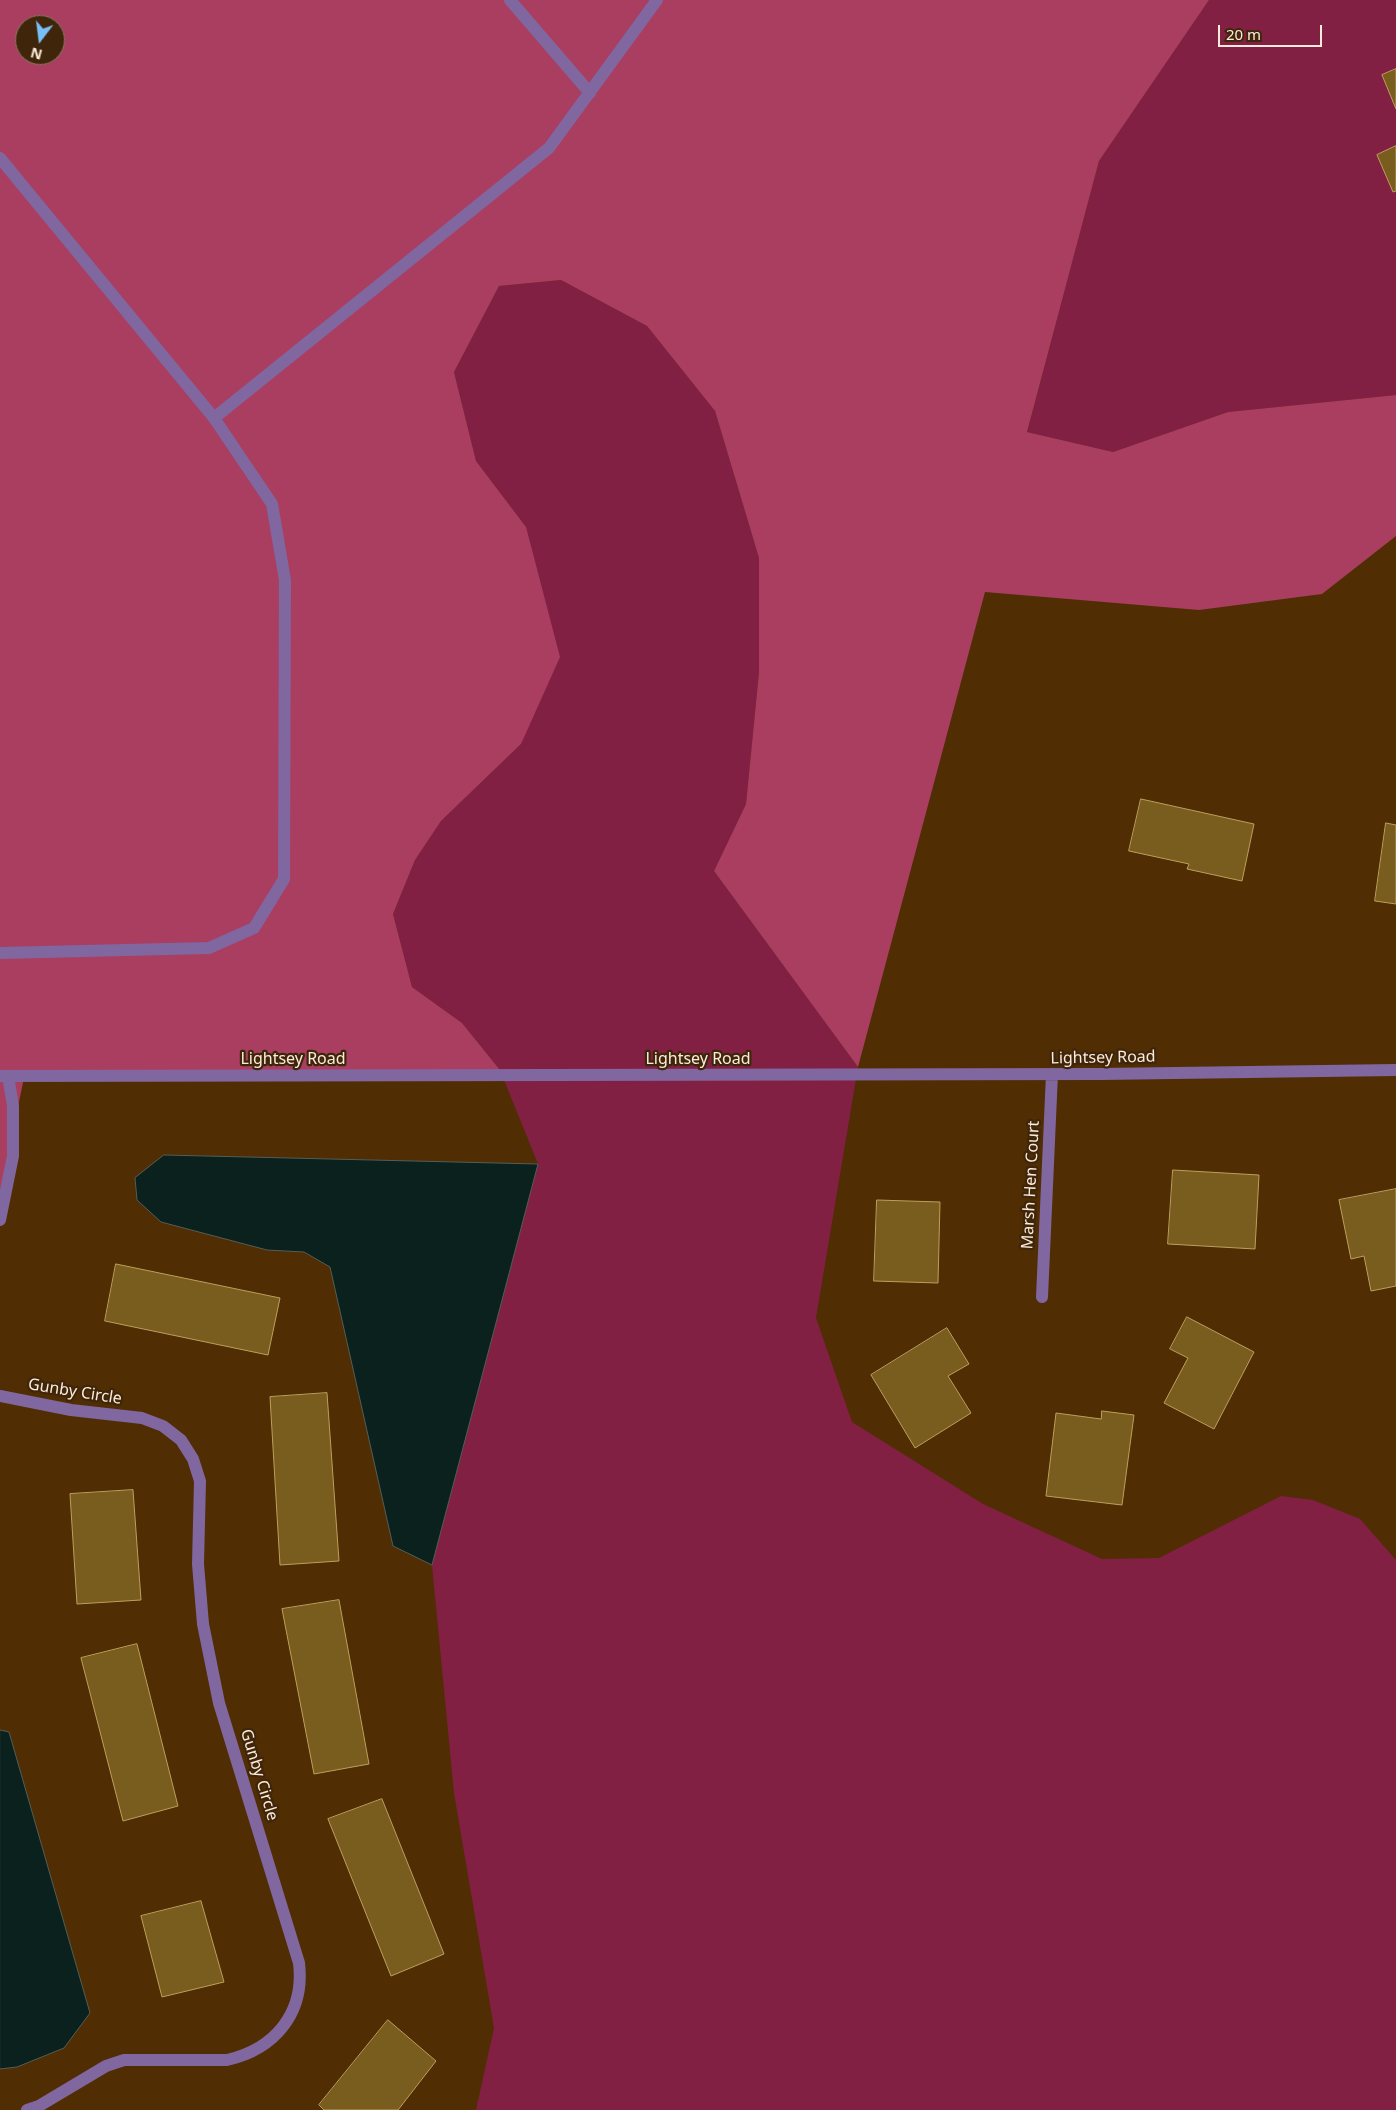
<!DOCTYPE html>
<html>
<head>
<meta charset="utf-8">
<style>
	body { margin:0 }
	#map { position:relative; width:1396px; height:2110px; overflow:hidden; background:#502d02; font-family:"Noto Sans",sans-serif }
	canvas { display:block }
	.north { position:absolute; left:15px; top:15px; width:50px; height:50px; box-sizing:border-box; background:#3f260a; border:1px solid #8b755e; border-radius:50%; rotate:195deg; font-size:14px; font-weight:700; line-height:20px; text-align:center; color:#fcebdb }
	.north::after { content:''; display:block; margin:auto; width:18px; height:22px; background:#78bff7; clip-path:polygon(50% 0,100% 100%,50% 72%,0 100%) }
	.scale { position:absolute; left:1218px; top:25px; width:104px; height:22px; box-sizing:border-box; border:2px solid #fcebdb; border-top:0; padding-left:6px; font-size:15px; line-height:18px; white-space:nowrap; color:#fcebdb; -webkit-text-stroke:4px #3f260a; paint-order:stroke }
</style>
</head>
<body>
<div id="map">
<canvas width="1396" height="2110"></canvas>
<div class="north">N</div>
<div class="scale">20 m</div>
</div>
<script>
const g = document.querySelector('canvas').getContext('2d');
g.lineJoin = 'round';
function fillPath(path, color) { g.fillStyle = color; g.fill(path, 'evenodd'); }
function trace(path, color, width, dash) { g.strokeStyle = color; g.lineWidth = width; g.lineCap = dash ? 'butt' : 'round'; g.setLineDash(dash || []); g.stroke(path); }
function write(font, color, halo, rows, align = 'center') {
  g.font = font + ' "Noto Sans",sans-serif'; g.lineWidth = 4.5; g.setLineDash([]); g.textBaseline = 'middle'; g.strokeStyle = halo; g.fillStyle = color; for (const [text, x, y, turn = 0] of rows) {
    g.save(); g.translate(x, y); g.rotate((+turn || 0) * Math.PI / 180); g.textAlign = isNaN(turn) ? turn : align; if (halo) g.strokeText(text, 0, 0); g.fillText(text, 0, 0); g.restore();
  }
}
fillPath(new Path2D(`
	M 1209,0 L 1396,0 L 1396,395 L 1228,412 L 1113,452 L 1027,432 L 1099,161 Z
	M 561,280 L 647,326 L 715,411 L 759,558 L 759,672 L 746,804 L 714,871 L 858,1067 L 816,1318 L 852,1422 L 983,1504 L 1102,1559 L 1159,1558 L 1281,1496 L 1313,1500 L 1360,1519 L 1396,1560 L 1396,2110 L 476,2110 L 494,2028 L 454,1793 L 432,1565 L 538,1164 L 500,1070 L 462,1023 L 412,987 L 393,914 L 415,860 L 441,821 L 521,744 L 526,527 L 476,461 L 454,372 L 499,286 Z`), '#822043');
fillPath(new Path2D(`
	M 0,0 L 1209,0 L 1099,161 L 1027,432 L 1113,452 L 1228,412 L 1396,395 L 1396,536 L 1322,594 L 1199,610 L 985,592 L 858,1067 L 714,871 L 746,804 L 759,672 L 759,558 L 715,411 L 647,326 L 561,280 L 499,286 L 454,372 L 476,461 L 526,527 L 560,657 L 521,744 L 441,821 L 415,860 L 393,914 L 412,987 L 462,1023 L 500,1070 L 25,1073 L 0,1193 ZM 25,25 L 55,25 L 55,55 L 25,55 Z`), '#a93e61');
const water = new Path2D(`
	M 164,1155 L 538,1164 L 432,1565 L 393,1546 L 330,1267 L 304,1252 L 267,1250 L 161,1222 L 137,1200 L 135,1178 Z
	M 0,1730 L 9,1732 L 90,2013 L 64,2048 L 17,2067 L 0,2069 Z`);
fillPath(water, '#0b211e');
trace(water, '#535e57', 1);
const building = new Path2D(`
	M 1396,69 L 1396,109 L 1382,75 Z
	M 1396,146 L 1396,191 L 1393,192 L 1377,155 Z
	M 1141,799 L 1254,824 L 1242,881 L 1187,869 L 1189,864 L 1129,851 Z
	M 1386,823 L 1396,825 L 1396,904 L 1375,901 Z
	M 1173,1170 L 1259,1175 L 1255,1249 L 1168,1244 Z
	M 1396,1189 L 1396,1286 L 1371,1291 L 1364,1256 L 1351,1259 L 1339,1200 Z
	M 877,1200 L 940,1202 L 938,1283 L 874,1281 Z
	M 116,1264 L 280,1298 L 268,1355 L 105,1321 Z
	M 1187,1317 L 1254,1352 L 1214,1429 L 1164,1403 L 1188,1358 L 1170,1349 Z
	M 947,1328 L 969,1364 L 948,1376 L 971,1413 L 915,1448 L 871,1375 Z
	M 327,1393 L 339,1561 L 280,1565 L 270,1397 Z
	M 1102,1411 L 1134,1415 L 1122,1505 L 1046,1496 L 1056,1413 L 1101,1419 Z
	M 133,1490 L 141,1600 L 77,1604 L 70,1494 Z
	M 339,1600 L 369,1764 L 314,1774 L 282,1609 Z
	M 137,1644 L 178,1806 L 123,1821 L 81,1658 Z
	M 382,1799 L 444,1954 L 391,1976 L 328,1819 Z
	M 201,1901 L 224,1982 L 162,1997 L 141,1916 Z
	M 388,2020 L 436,2061 L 398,2110 L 324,2110 L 319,2105 Z`);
fillPath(building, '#795d1f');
trace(building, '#bf9e5d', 1);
trace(new Path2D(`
	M 510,0 L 590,93
	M 0,158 L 214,418 L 272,504 L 285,580 L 284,879 L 254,928 L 209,948 L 0,953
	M 214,418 L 549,148 L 657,0
	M 0,1076 L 1101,1074 L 1396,1070
	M 0,1220 L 13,1156 L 13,1106 L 8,1076
	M 1042,1297 L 1052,1074
	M 0,1396 L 71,1410 L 142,1418 L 163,1426 L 181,1440 L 193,1459 L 200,1481 L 198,1564 L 203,1624 L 219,1703 L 299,1963 C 305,2013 275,2049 227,2060 L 124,2060 L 106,2066 L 39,2106 L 27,2110`), '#8067a0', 12);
write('16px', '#fcebdb', '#3f260a', [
	["Lightsey Road",1103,1058,-1],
	["Lightsey Road",293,1059],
	["Lightsey Road",698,1059],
	["Marsh Hen Court",1031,1185,-87],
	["Gunby Circle",75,1392,9],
	["Gunby Circle",259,1775,73]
]);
</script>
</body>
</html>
